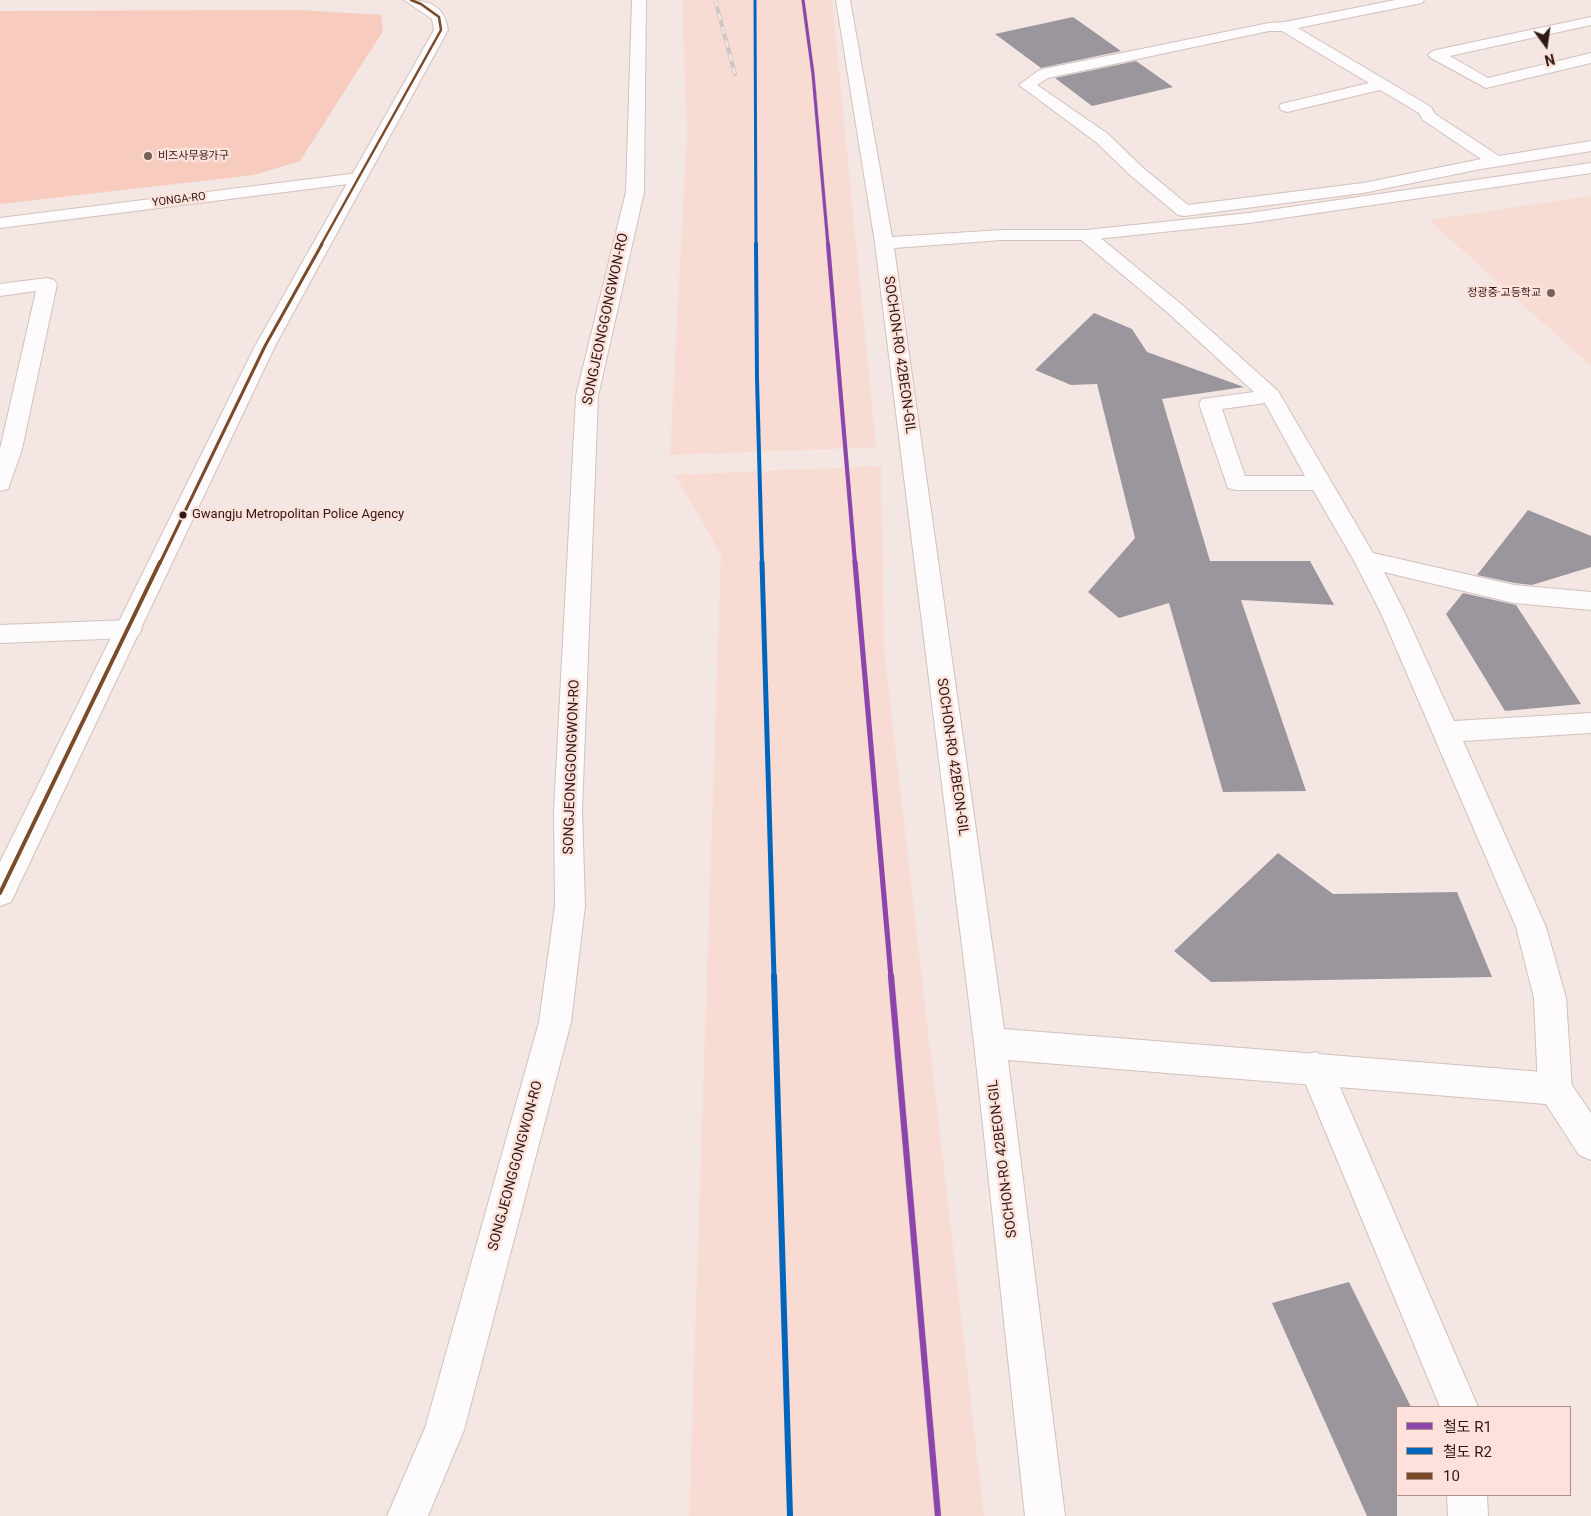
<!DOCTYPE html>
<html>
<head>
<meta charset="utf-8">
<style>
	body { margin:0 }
	#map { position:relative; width:1591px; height:1516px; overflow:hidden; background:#f4e6e3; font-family:Roboto,"Noto Sans KR",sans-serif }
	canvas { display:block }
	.legend { position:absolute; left:1396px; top:1406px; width:175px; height:90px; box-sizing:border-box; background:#fce2db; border:1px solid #aa928b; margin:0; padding:6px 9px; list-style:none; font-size:15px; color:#2f1912 }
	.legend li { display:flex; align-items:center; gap:10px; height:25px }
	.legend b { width:25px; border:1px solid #aa928b }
	.north { position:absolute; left:1521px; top:20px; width:50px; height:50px; -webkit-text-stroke:4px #fce2db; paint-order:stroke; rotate:166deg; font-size:14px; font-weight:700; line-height:20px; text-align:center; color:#2f1912 }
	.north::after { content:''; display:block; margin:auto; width:18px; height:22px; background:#2f1912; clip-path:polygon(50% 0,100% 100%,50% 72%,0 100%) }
</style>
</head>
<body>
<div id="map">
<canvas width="1591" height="1516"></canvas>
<ul class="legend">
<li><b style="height:6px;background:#8e44ad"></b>철도 R1</li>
<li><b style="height:6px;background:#0065bd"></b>철도 R2</li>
<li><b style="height:6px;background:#7a4b2a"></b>10</li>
</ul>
<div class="north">N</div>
</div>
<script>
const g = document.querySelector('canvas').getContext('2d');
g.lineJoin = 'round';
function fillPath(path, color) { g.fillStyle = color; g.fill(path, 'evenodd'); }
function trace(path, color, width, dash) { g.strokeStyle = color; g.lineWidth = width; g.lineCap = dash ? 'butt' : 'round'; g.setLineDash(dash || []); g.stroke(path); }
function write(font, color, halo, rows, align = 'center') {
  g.font = font + ' Roboto,"Noto Sans KR",sans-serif'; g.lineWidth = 5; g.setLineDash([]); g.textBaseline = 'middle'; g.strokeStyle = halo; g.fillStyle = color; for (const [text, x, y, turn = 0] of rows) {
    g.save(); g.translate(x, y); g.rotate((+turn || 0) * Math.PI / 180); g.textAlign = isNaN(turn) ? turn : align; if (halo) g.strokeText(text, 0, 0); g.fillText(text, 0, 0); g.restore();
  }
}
fillPath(new Path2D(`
	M 682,0 L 832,0 L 876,447 L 670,455 L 687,133 Z
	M 1591,196 L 1591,366 L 1429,220 Z
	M 881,466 L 884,650 L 984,1516 L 689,1516 L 721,554 L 675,475 Z`), '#f8dbd2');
fillPath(new Path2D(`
	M 300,10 L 381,15 L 383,31 L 300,161 L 254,175 L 0,204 L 0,11 Z`), '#f7cbbe');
fillPath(new Path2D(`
	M 1073,17 L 1121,51 L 1041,68 L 995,34 Z
	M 1136,61 L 1173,87 L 1092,106 L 1055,78 Z
	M 1094,313 L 1132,329 L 1147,352 L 1244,387 L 1162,399 L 1210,561 L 1310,561 L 1334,605 L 1241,600 L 1306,791 L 1223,792 L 1169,603 L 1119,618 L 1088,592 L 1135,538 L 1097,384 L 1071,385 L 1035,370 Z
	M 1528,510 L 1591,536 L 1591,567 L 1532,585 L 1514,583 L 1477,575 Z
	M 1463,593 L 1516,605 L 1581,704 L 1505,711 L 1446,614 Z
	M 1278,853 L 1333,894 L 1457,892 L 1492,977 L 1211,982 L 1174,951 Z
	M 1349,1282 L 1411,1407 L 1397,1407 L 1397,1516 L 1367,1516 L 1272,1303 Z`), '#9b969e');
const lane = new Path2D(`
	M 1395,0 L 1424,0 L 1422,3 L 1417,4 L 1298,28 L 1431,107 L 1435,114 L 1499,156 L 1591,141 L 1591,151 L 1481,169 L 1363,193 L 1184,216 L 1178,215 L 1130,175 L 1096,142 L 1019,85 L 1038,71 L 1043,69 L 1269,23 L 1285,22 ZM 1269,31 L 1282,31 L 1369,83 L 1281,104 L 1279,107 L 1281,110 L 1287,112 L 1380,90 L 1419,113 L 1423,120 L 1481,159 L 1363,183 L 1188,205 L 1142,167 L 1108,134 L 1037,85 L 1048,78 Z
	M 1591,17 L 1591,25 L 1450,56 L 1488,78 L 1591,53 L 1591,63 L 1486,88 L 1431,58 L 1428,55 L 1431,52 L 1436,50 Z
	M 1086,230 L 1092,231 L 1181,304 L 1278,391 L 1373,553 L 1514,585 L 1591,592 L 1591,610 L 1514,603 L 1384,572 L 1404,611 L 1454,721 L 1591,713 L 1591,733 L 1463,741 L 1546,927 L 1566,998 L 1572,1089 L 1567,1100 L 1555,1105 L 1543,1100 L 1538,1089 L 1534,998 L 1516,927 L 1380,611 L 1353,559 L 1313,490 L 1236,490 L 1228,488 L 1199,404 L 1202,399 L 1254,392 L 1167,312 L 1080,239 L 1077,235 L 1080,231 ZM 1265,403 L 1305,476 L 1245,476 L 1222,409 Z
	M 47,278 L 54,280 L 57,284 L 22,449 L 8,489 L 0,491 L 0,449 L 36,291 L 0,296 L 0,284 Z
	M 129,620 L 138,622 L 142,629 L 138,636 L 129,638 L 0,643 L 0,625 Z
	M 1315,1052 L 1327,1057 L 1478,1407 L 1440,1407 L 1299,1068 L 1303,1057 Z
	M 1447,1495 L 1487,1495 L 1488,1516 L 1448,1516 Z`);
const street = new Path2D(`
	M 632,0 L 646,0 L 644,192 L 598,396 L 582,810 L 585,906 L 571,1022 L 464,1430 L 428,1516 L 387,1516 L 425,1428 L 539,1022 L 555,906 L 554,810 L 576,396 L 626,192 Z
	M 836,0 L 850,0 L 892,237 L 1002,230 L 1086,230 L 1249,213 L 1591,163 L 1591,173 L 1249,223 L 1086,240 L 1002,240 L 894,248 L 1004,1029 L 1555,1073 L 1567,1078 L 1591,1113 L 1591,1160 L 1579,1155 L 1546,1104 L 1008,1060 L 1065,1516 L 1025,1516 L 974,1043 L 875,243 Z
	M 358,173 L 364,174 L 367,178 L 364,182 L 0,228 L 0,218 Z`);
const secondary = new Path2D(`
	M 404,0 C 428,0 444,4 448,30 L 275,346 L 11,902 L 0,906 L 0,862 L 255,346 L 434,30 L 432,19 Z`);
trace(lane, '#d3c1bc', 2);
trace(street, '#d3c1bc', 2);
trace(secondary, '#d3c1bc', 2);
fillPath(lane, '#fdfbfb');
fillPath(street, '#fdfbfb');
fillPath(secondary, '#fdfbfb');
const railFar3 = new Path2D(`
	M 715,0 L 735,74
	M 803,0 L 813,74 L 828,245`);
const railFar2 = new Path2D(`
	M 828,244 L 855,563`);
const railFar1 = new Path2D(`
	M 855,562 L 891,977`);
const rail = new Path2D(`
	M 891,976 L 938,1516`);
trace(railFar3, '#cbc7c5', 4);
trace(railFar2, '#cbc7c5', 4.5);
trace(railFar1, '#cbc7c5', 5.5);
trace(rail, '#cbc7c5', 7);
trace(railFar3, '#fce2db', 2.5, [7]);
trace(railFar2, '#fce2db', 3, [9]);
trace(railFar1, '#fce2db', 4, [11]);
trace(rail, '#fce2db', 5, [14]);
trace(new Path2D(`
	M 321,245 L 441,30 L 439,17 L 421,4 L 411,0`), '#7a4b2a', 2.5);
trace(new Path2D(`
	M 160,563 L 265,346 L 322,244`), '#7a4b2a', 3);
trace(new Path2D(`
	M 0,893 L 160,562`), '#7a4b2a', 4);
trace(new Path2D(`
	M 803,0 L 813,74 L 828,245`), '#8e44ad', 3);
trace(new Path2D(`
	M 828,244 L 855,563`), '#8e44ad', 4);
trace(new Path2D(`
	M 855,562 L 891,977`), '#8e44ad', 5);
trace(new Path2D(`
	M 891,976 L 938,1516`), '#8e44ad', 6);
trace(new Path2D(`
	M 755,0 L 756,245`), '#0065bd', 3);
trace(new Path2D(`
	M 756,244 L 757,379 L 762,563`), '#0065bd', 4);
trace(new Path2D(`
	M 762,562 L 774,977`), '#0065bd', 5);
trace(new Path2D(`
	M 774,976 L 790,1516`), '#0065bd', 6);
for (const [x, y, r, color] of [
	[148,156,5,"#74615b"],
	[1551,293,5,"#74615b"],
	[183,515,4.5,"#2f1912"]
]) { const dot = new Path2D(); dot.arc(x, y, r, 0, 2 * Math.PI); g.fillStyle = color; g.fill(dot); trace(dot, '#fce2db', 2); }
write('11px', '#2f1912', '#fce2db', [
	["비즈사무용가구",158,156],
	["정광중·고등학교",1541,293,"right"]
], 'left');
write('11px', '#2f1912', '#fce2db', [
	["YONGA-RO",179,200,-7]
]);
write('13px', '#2f1912', '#fce2db', [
	["Gwangju Metropolitan Police Agency",192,515]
], 'left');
write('14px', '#2f1912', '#fce2db', [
	["SONGJEONGGONGWON-RO",606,319,-78],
	["SOCHON-RO 42BEON-GIL",899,355,82],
	["SOCHON-RO 42BEON-GIL",952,757,82],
	["SONGJEONGGONGWON-RO",572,767,-88],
	["SOCHON-RO 42BEON-GIL",1003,1159,-97],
	["SONGJEONGGONGWON-RO",516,1166,-75]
]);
</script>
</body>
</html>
